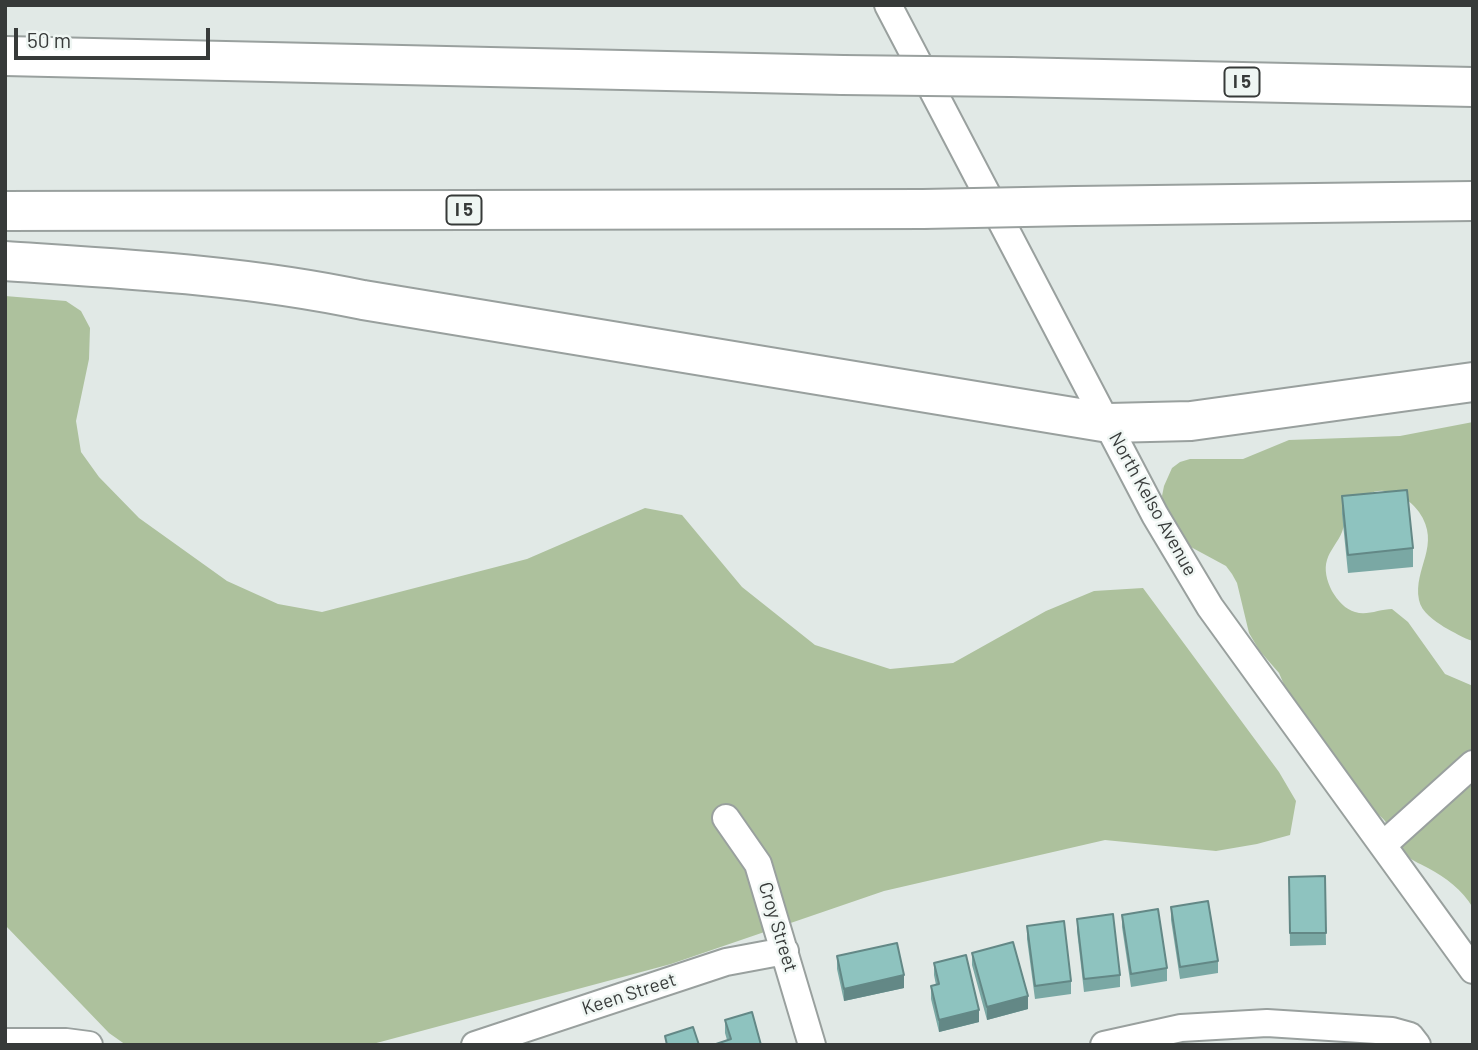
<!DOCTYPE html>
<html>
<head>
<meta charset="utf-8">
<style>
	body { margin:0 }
	#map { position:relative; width:1478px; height:1050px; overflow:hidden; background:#e1e9e6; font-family:Barlow,sans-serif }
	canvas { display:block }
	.frame { position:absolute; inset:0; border:7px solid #373a39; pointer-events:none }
	.scale { position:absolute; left:14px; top:28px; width:196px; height:32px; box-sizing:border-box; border:4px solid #373a39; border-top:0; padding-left:9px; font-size:21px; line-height:24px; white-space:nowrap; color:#373a39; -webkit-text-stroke:5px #eff6f3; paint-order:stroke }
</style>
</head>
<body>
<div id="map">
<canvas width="1478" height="1050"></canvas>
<div class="frame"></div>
<div class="scale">50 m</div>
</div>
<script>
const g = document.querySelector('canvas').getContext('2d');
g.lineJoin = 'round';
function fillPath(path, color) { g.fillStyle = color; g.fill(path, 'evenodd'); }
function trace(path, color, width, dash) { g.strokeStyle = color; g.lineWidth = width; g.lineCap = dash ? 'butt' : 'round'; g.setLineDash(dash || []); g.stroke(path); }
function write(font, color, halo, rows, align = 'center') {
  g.font = font + ' Barlow,sans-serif'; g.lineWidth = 5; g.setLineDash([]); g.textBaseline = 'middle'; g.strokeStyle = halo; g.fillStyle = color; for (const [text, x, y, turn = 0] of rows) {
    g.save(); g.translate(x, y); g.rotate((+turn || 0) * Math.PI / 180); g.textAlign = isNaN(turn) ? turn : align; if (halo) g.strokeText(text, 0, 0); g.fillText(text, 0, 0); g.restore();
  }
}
fillPath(new Path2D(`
	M 5,296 L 66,301 L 81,311 L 90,328 L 89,359 L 76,421 L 81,452 L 99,477 L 139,518 L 227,581 L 278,604 L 322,612 L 527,559 L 645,508 L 682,515 L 742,587 L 815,645 L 890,669 L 953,663 L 1046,611 L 1094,591 L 1143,588 L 1279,772 L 1296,801 L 1290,835 L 1257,844 L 1216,851 L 1105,840 L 884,891 L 671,964 L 369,1045 L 126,1045 L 109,1033 L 5,925 Z
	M 1473,422 L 1473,641 C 1462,638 1454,632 1444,627 C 1435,621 1421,612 1419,600 C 1413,568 1442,545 1419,512 C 1413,504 1404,496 1394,493 C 1365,483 1350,509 1342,532 C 1338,542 1330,550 1327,560 C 1321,578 1337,607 1355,612 C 1367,616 1380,609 1392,609 L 1408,622 L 1445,674 L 1473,686 L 1473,908 C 1462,889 1446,878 1428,868 C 1419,863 1410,860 1404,853 C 1389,838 1395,823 1371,810 L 1291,701 L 1279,673 L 1259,650 L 1249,633 L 1237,583 L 1232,574 L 1226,566 L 1189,546 L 1166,515 L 1162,496 L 1164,486 L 1172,468 L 1180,462 L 1190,459 L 1243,459 L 1289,440 L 1400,436 Z`), '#adc19d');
const minor = new Path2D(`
	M 888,5 L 1155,515 L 1210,607 L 1473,970
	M 726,818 L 758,864 L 812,1045
	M 1383,845 L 1473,764
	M 5,1042 L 66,1042 L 89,1045
	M 475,1045 L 726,962 L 785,951
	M 1104,1045 L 1181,1028 L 1267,1023 L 1392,1031 L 1410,1036 L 1417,1045`);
const highway = new Path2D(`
	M 5,56 L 843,75
	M 1011,77 L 1473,87
	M 1075,206 L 1473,201
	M 5,211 L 923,209
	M 5,261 C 125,269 245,275 363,300 L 1109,423 L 1191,421 L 1473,382`);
trace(minor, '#99a09e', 30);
trace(highway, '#99a09e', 42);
trace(minor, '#fff', 26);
trace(highway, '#fff', 38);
const highwayBridge = new Path2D(`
	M 843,75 L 1011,77
	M 923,209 L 1075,206`);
trace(highwayBridge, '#99a09e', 42, []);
trace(highwayBridge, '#fff', 38);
fillPath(new Path2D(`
	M 1342,496 L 1413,548 L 1413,567 L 1348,573 L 1342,514 Z
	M 1325,876 L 1326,945 L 1290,946 L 1289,877 Z
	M 1171,907 L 1218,961 L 1218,973 L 1180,979 L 1171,920 Z
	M 1122,915 L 1167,968 L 1167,981 L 1131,987 L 1122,927 Z
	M 1077,919 L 1120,975 L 1120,987 L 1084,992 L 1077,931 Z
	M 1027,926 L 1071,981 L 1071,994 L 1035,999 L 1027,939 Z
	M 972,953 L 1028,1009 L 987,1020 L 972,965 Z
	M 837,956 L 904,988 L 844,1001 L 837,969 Z
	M 934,963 L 979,1022 L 939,1032 L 931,999 L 931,986 L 936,985 L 934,975 Z
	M 725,1020 L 761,1045 L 727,1040 L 725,1033 Z`), '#7aa8a4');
fillPath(new Path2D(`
	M 904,975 L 904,988 L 844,1001 L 844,989 Z
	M 1028,996 L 1028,1009 L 987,1020 L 987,1007 Z
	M 979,1010 L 979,1022 L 939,1032 L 939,1020 Z`), '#638886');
const building = new Path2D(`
	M 1407,490 L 1413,548 L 1348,555 L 1342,496 Z
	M 1325,876 L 1326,933 L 1290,933 L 1289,877 Z
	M 1208,901 L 1218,961 L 1180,967 L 1171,907 Z
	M 1158,909 L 1167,968 L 1131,974 L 1122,915 Z
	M 1113,914 L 1120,975 L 1084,979 L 1077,919 Z
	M 1064,921 L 1071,981 L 1035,986 L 1027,926 Z
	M 1013,942 L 1028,996 L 987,1007 L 972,953 Z
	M 897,943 L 904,975 L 844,989 L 837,956 Z
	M 966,955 L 979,1010 L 939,1020 L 931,986 L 939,984 L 934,963 Z
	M 752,1012 L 761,1045 L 713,1045 L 731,1039 L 725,1020 Z
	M 693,1027 L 699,1045 L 667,1045 L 665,1036 Z`);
fillPath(building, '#8ec3bf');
trace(building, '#638886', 2);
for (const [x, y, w] of [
	[1242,82,35],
	[464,210,35]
]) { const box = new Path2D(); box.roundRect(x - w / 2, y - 14.5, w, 29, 5); g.fillStyle = '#eff6f3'; g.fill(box); trace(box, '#373a39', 2); }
write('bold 18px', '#373a39', null, [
	["I 5",1242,82],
	["I 5",464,210]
]);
write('19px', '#373a39', '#eff6f3', [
	["North Kelso Avenue",1153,504,61],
	["Croy Street",778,927,73],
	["Keen Street",629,994,-18]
]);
</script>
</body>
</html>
